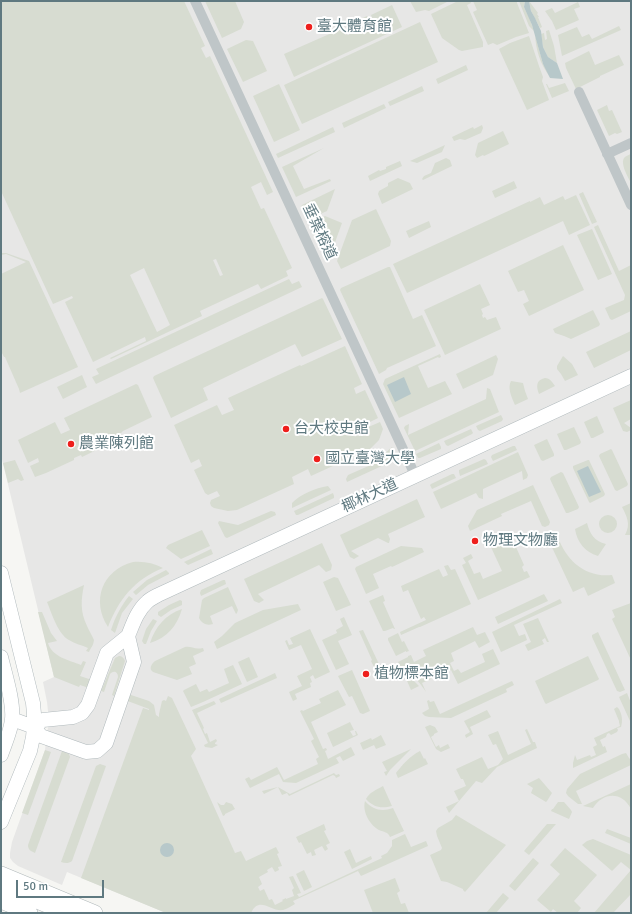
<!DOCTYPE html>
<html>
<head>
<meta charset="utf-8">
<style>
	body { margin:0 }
	#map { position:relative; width:632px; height:914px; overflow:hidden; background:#f6f6f3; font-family:Signika,sans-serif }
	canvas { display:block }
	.frame { position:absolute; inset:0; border:2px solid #5f7980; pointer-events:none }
	.scale { position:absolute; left:16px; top:880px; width:88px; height:18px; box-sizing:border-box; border:2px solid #5f7980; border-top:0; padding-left:5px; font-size:12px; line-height:14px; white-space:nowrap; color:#5f7980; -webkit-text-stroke:3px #fff; paint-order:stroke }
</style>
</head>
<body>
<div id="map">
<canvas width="632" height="914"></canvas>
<div class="frame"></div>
<div class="scale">50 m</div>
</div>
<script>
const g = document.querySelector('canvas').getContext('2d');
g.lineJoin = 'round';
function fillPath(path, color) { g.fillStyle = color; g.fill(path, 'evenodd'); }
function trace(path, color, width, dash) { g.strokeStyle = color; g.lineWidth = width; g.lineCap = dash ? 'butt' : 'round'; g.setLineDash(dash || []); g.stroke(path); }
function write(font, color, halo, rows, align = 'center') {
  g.font = font + ' Signika,"Noto Sans TC",sans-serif'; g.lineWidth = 4; g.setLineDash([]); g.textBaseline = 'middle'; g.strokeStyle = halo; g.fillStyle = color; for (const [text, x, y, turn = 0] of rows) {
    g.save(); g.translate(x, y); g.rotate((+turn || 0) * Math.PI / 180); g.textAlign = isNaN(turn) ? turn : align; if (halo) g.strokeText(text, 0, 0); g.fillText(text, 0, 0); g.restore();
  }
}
fillPath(new Path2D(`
	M 1,1 L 631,1 L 631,913 L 166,913 L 67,872 L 62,885 L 18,866 L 13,862 L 10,858 L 10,853 L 12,842 L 45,750 L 49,720 L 47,702 L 43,682 L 54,677 L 1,455 Z`), '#e7e7e6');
fillPath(new Path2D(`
	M 1,1 L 184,1 L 205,46 L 201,48 L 206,58 L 210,56 L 273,192 L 267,195 L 261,182 L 251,187 L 261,209 L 264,208 L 292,268 L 286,271 L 288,276 L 261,289 L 258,284 L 200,311 L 202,316 L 111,359 L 110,358 L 146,341 L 145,337 L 93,362 L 65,302 L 73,298 L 72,296 L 53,304 L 1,191 ZM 216,259 L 223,275 L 220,276 L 213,260 ZM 144,268 L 170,325 L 157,332 L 130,275 Z
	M 205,1 L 235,1 L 244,22 L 241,29 L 222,38 Z
	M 410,1 L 449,1 L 429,11 L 425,10 L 416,12 Z
	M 458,1 L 470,1 L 471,3 L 467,5 L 483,42 L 483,47 L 462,51 L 459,50 L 442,38 L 431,14 Z
	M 473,1 L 517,1 L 517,3 L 529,33 L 516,37 L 497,45 L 493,43 L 488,45 L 473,12 L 477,10 Z
	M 519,1 L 525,1 L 524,7 L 529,17 L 534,31 L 529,26 Z
	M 529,1 L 538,13 L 537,14 L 539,17 L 538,17 L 542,27 L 540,28 L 531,11 Z
	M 578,2 L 580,7 L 574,9 L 579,20 L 556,30 L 552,21 L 545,11 L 552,8 L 555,13 Z
	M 392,5 L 402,27 L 294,77 L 284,54 L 343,28 L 347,35 L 350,34 L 346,26 L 367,16 L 371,24 L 374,22 L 371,15 Z
	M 420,22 L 438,62 L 302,124 L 284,85 Z
	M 619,26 L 621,30 L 562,56 L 558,35 L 577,27 L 582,37 L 589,34 L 592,39 Z
	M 549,30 L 554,46 L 557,63 L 548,57 L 543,47 L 541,34 L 544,33 L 545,40 L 547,39 L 546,31 Z
	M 535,35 L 543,64 L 550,77 C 540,64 536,50 535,35 Z
	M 529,36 L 539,66 L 543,77 L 542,81 L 549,100 L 527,110 L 499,49 L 510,43 Z
	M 246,40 L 253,41 L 267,71 L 243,82 L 227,49 Z
	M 589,51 L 595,65 L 619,55 L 624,65 L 600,76 L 600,77 L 576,89 L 566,68 L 565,63 Z
	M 466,65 L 468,70 L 438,84 L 436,79 Z
	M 565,83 L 569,91 L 552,98 L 546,84 L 547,84 L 549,88 Z
	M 279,84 L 300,130 L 274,142 L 253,96 Z
	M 422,86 L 424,91 L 390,106 L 388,102 Z
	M 384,104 L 386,108 L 344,128 L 342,123 Z
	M 607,105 L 609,111 L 612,110 L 622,132 L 617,134 L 615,133 L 609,136 L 597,110 Z
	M 482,125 L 483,128 L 481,133 L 465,140 L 460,139 L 454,141 L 452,137 L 473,127 L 474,129 Z
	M 333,127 L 335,132 L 278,158 L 276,154 Z
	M 503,131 L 509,144 L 484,156 L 483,155 L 477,158 L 475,155 L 478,143 Z
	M 445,145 L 442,152 L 417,163 L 410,161 Z
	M 324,148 L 293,166 L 304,189 L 330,179 L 331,181 L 296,197 L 282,167 Z
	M 631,154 L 631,183 C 628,177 619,162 625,157 C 625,157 630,154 631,154 Z
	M 446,158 L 450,160 L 452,166 L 423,180 L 422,179 L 424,176 L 431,173 L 435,163 Z
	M 400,161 L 402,166 L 370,181 L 368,176 L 379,170 L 380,171 L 386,169 L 386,167 Z
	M 398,178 L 410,183 L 413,189 L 382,204 L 378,194 L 379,191 L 388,186 L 388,183 Z
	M 514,181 L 517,188 L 495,198 L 492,191 Z
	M 335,189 L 327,211 L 307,220 L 301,207 L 302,205 Z
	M 583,192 L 597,222 L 592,224 L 579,194 Z
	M 576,195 L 590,225 L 569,235 L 563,221 L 407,293 L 393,264 L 530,201 L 530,202 L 540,197 L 544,205 L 563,196 L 565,200 Z
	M 376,209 L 391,241 L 390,246 L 341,269 L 337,261 L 352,220 Z
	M 325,216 L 342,223 L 329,259 L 326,260 L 309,224 Z
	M 429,221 L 431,227 L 409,238 L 406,231 Z
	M 598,225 L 619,271 L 631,265 L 631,311 L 612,320 L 610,319 L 605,308 L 624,300 L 625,295 L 594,227 Z
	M 592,229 L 612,274 L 598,280 L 577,235 Z
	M 563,245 L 584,290 L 529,316 L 523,304 L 529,301 L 524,290 L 518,292 L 508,271 Z
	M 1,253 L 6,253 L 29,261 L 78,367 L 20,393 L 19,389 L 5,357 L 4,357 L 1,351 L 1,274 L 26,262 L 6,254 L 1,255 Z
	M 388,267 L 390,267 L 413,319 L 422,315 L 436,346 L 387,368 L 386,370 L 379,374 L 340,290 L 341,288 Z
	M 289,279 L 292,284 L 299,281 L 302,287 L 96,384 L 92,377 L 99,374 L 96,369 Z
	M 480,284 L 490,305 L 481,309 L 483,314 L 482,315 L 483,318 L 485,317 L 487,320 L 496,317 L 501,329 L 445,355 L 424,310 Z
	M 322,298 L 323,299 L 342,339 L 302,357 L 295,344 L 203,388 L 208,400 L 171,418 L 153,378 L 154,376 Z
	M 593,310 L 600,324 L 599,326 L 571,339 L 564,336 L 555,333 L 553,329 Z
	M 631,331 L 631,350 L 594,368 L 586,352 Z
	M 345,346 L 362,384 L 354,388 L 356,394 L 365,390 L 378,418 L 364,425 L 366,428 L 380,422 L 383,429 L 379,440 L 370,449 L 311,476 L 308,469 L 292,477 L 294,484 L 237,510 L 228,511 L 214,508 L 211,506 L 210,503 L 211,500 L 220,496 L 217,491 L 208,495 L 205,493 L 194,470 L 202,466 L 199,459 L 191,463 L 174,425 L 217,405 L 222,415 L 234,410 L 228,398 L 300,365 L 301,366 Z
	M 440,354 L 441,357 L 439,358 L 438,357 L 418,366 L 428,388 L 445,381 L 452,394 L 399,418 L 383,384 L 385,379 Z
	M 496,355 L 498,359 L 493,375 L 463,389 L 456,374 Z
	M 563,356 L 572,364 L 578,375 L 565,381 L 561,374 L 557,369 L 557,366 Z
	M 82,375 L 87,387 L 63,399 L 57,387 Z
	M 545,378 C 550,378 552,382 555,386 L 539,394 C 536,386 536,380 545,378 Z
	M 511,381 L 523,383 L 525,391 L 528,399 L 515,405 C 512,398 507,388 511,381 Z
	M 136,384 L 138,385 L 152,417 L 123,431 L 111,443 L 82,457 L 81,455 L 74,458 L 74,460 L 46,473 L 35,477 L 30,466 L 39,462 L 38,458 L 28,463 L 18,440 L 55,422 L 61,434 L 70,430 L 64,418 Z
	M 487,388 L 490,389 L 499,412 L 415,451 L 404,428 L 405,426 L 409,424 L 408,435 L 486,399 Z
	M 631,400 L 631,419 L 624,423 L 631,428 L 631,430 L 627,432 L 623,431 L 613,408 Z
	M 501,415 L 503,419 L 502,421 L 480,431 L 478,430 L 476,426 Z
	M 597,416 L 604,432 L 603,433 L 593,438 L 591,438 L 584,422 Z
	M 574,427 L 581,442 L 580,444 L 566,450 L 564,450 L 557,434 Z
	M 471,429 L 473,433 L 472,434 L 448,446 L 446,445 L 444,441 Z
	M 547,439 L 554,454 L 554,456 L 543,461 L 541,460 L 534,445 Z
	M 439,443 L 441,447 L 441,449 L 420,458 L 418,458 L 416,454 Z
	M 513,446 L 515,446 L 517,450 L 493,461 L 491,457 L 492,455 Z
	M 392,447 L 397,457 L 397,459 L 347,482 L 346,479 L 348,475 L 373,464 Z
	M 611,449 L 612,450 L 628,484 L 627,486 L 617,491 L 615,490 L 599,456 L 600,454 Z
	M 518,452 L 528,475 L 527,478 L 523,480 L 522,471 L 483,489 L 483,499 L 479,498 L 476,493 L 441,509 L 433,492 Z
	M 484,459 L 486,460 L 488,464 L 460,476 L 459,472 L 459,470 Z
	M 15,460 L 24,480 L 21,481 L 18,479 L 8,483 L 3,463 Z
	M 588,460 L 589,460 L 605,494 L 604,496 L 590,503 L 589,502 L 573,468 L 573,466 Z
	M 561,472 L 563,473 L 579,507 L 578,509 L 568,513 L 566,513 L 550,479 L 551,477 Z
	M 452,474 L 454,474 L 456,478 L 432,489 L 430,485 L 431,484 Z
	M 533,485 L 550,522 L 549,525 L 545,527 L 542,526 L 531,501 L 501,514 L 502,516 L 470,531 L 468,526 L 477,510 Z
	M 328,486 L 331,490 L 292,508 L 292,503 C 301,494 315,488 328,486 Z
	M 333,493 L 334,496 L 334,498 L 298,515 L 296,515 L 294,511 Z
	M 417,499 L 425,517 L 388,534 L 390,539 L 389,543 L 388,543 L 378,538 L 351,551 L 359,556 L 354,559 L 350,557 L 340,535 Z
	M 631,503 L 631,535 L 625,535 C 631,524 627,517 622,507 Z
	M 271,511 L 275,512 L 276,515 L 227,538 L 225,537 L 218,523 L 219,521 L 238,525 Z
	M599 524a9 9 0 1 1 18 0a9 9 0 1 1-18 0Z
	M 587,523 C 590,534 594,541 606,544 L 598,556 C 585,552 577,542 575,529 Z
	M 202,530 L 210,546 L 181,559 L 166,548 L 168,545 Z
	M 511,536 L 524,565 L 522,567 L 524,572 L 527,571 L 530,577 L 478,600 L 462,565 L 466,563 L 463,558 L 471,554 L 473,558 L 468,561 L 474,574 L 480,572 L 483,579 L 502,571 L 490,545 Z
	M 558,537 C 566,560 585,578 612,575 L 615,583 L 588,596 L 584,587 L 573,592 L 549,541 Z
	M 322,543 L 332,565 L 331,570 L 326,572 L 319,565 L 258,594 L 264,600 L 259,603 L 254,601 L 244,579 Z
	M 401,546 L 422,548 L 424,552 L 392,567 L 391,566 L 373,574 L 379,588 L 366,594 L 355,569 L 356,567 Z
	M 211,549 L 213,554 L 188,565 L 184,562 Z
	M 133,562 C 144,561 153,563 163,568 C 134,580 119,599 108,627 C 91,601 102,570 133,562 Z
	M 448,565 L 451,570 L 455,569 L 471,604 L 420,627 L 419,627 L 401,635 L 400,632 L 426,620 L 424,617 L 421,619 L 408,590 L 403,592 L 401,586 L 439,569 L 443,577 L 448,575 L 444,566 Z
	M 166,570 L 169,573 L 169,574 L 148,585 L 136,595 L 133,592 L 147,580 Z
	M 334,577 L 338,578 L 351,605 L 336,611 L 323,582 Z
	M 223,580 L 225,580 L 226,584 L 201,596 L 200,593 L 201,590 Z
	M 84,585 C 81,600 80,611 87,626 C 89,631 92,635 94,640 C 93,647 91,647 89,652 L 86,651 L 88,648 C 82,645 75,644 69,640 C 58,634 52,614 47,602 Z
	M 228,587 L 238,610 L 237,613 L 236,614 L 232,606 L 210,616 L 213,624 C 207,626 202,624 199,618 L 202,600 L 204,598 Z
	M 544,594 L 548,601 L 498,624 L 495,617 Z
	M 383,595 L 385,601 L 383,602 L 395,629 L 394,629 L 393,628 L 385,631 L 383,631 L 369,601 Z
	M 129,596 L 133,599 L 122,613 L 115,633 L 111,630 C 115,617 121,606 129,596 Z
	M 560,599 L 562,603 L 514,625 L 519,636 L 525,634 L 527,640 L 501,652 L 492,632 Z
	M 180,600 L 182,601 L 182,605 L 171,610 L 161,617 L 158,615 L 158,612 L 169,605 Z
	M 631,603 L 631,660 L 612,619 L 615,617 L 612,610 Z
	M 298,604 L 301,610 L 217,649 L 214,642 L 222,636 L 235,623 L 263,610 Z
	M 182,609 C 177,626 167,638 150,643 C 155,627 166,614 182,609 Z
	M 38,612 L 42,612 L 51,633 L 57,641 L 48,643 C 52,657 69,660 81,665 L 83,661 L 86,662 L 80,676 L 92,680 L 89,688 L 80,685 L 79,687 L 54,677 Z
	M 344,617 L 352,635 L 338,641 L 349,664 L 336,670 L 322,640 L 337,633 L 336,630 L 343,626 L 340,619 Z
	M 538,618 L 549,642 L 547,642 L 545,638 L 542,640 L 544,644 L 528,651 L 525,645 L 531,642 L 523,624 Z
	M 153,619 L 157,621 L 151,631 L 146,644 L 144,644 L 142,641 L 146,629 Z
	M 473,627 L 477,635 L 485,632 L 490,642 L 479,648 L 475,641 L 451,653 L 454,661 L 450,663 L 454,671 L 458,669 L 461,673 L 485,662 L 482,654 L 493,649 L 500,664 L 458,684 L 451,670 L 422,683 L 426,692 C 420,683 413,673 403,671 L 398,662 L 408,657 L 408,656 L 411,655 L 414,662 L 426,656 L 423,650 Z
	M 310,629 L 330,672 L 315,679 L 313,675 L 310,677 L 312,682 L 310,683 L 311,687 L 295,694 L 297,699 L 293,701 L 289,692 L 302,686 L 297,676 L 312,669 L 301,645 L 289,650 L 285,641 L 287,640 L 289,645 L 293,644 L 290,638 Z
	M 363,630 L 385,677 L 383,678 L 383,680 L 381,681 L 381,679 L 380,679 L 371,661 L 372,660 L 359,631 Z
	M 598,632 L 625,690 L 620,692 L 617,691 L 592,637 L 592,635 Z
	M 398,633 L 402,642 L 404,641 L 409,651 L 406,652 L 406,651 L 396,656 L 388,640 L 388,638 Z
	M 185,647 C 192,646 194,650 203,648 L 204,651 L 193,656 L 196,664 L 189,667 L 192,674 L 177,680 L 153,672 L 151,670 C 150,666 152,664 155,661 Z
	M 119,656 C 122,656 124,658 125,661 L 114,696 L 112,695 L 118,677 C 118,672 114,670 110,674 L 104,692 L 101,691 L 115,658 Z
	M 588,656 L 599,679 L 598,680 L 546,704 L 545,703 L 535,681 Z
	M 249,657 L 258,677 L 247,682 L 238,662 Z
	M 233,665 L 242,684 L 203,702 L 191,707 L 183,691 L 184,690 L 196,684 L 200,692 L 207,689 L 209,692 L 229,683 L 224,669 Z
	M 352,670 L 370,711 L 363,714 L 360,713 L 352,696 L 349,697 L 338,676 Z
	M 275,673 L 277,678 L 221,703 L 219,699 Z
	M 404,674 L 409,676 L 419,686 L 411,690 Z
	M 512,681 L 514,685 L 506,689 L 507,692 L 451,718 L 429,717 L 425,716 L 422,713 L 429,709 L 427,701 L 429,700 L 430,702 L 434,701 L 440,714 Z
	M 338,690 L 346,705 L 311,722 L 323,749 L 326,748 L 327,750 L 325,751 L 328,759 L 351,747 L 355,755 L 343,761 L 340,756 L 336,758 L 339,763 L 296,783 L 283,782 L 279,774 L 250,788 L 245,779 L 249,777 L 251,780 L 277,767 L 284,780 L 318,764 L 316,759 L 319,757 L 311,741 L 314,739 L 300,711 L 302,710 L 303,711 L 321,703 L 319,699 Z
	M 627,693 L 631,703 L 631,721 L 630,721 L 619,697 Z
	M 128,694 L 149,701 L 154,705 L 156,715 L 159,717 L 159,714 L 162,701 L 164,700 L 166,701 L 168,696 L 172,698 L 196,749 L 191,756 L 235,853 L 241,851 L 246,861 L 276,847 L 279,853 L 277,854 L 282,866 L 278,867 L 279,870 L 275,872 L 272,867 L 267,870 L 268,872 L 259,877 L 262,884 L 258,887 L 260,891 L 264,889 L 269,900 L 272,899 L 275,905 L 283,901 L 282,900 L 286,898 L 286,899 L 294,896 L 292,890 L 294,888 L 289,877 L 293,876 L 301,893 L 297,894 L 299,897 L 382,858 L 381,856 L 387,853 L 392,846 L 392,840 L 405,834 L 411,847 L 426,841 L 428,846 L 361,876 L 358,871 L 293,901 L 295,904 C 291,906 287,909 283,910 C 271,912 259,895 251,913 L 166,913 L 81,878 L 143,708 L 149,710 L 149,709 L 125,700 Z
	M 214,701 L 216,704 L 197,713 L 204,728 L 203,729 L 205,734 L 207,733 L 210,742 L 216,739 L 217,741 L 215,743 L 215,744 L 218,745 L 212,748 L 205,747 L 204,745 L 208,743 L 192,710 Z
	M 617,707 L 619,709 C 622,715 623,720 621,727 L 617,728 L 618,730 L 617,732 L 611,735 L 609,733 L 607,734 L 606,737 L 600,740 L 603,747 L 605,746 L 607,752 L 573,768 L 573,763 L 575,755 L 577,760 L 590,755 L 591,757 L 596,755 L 593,747 L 597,745 L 594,738 L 620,726 L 619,722 L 619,721 L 614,709 Z
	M 487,710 L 491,717 L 470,727 L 473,734 L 466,738 L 465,735 L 470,732 L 464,721 Z
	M 350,722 L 354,730 L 350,731 L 353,736 L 356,735 L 355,731 L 356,731 L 358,735 L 333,747 L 327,733 Z
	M 430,725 L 435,727 L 438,732 L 434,734 L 434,735 L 431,737 L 436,747 L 439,745 L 440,748 L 448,744 L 450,748 L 441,752 L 436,749 L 425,727 Z
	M 527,729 L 533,742 L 535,742 L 537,748 L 497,767 L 482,783 L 476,781 L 449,813 L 446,807 L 459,801 L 454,791 L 466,786 L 463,779 L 461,779 L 456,769 L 482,757 L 488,769 L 498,765 L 503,759 L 496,744 L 493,745 L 488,735 L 498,731 L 508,755 L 531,744 L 525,730 Z
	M 381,735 L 386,745 L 376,749 L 374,745 L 363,750 L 360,743 L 371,738 L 372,740 Z
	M 411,749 L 390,770 L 386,776 L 384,772 L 387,771 L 382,762 Z
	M 45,750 L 51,752 L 28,815 L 22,813 Z
	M 62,751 L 69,754 L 70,757 L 35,853 C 31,851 28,850 28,845 Z
	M 420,751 L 424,759 L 425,758 L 428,764 L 398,778 L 396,773 C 402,765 410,756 420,751 Z
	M 626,753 L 629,758 L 631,760 L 631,765 L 576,791 L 582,804 L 578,804 L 568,796 L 566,793 L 567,789 L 580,774 L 622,754 Z
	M 100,764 L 106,766 L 72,861 C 68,864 65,863 61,862 L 96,766 Z
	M 334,773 L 336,775 L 339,774 L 340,776 L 336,778 L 335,776 L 333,775 L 289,796 L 287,793 L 282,795 L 278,787 L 264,794 L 262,791 L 278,787 L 290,794 Z
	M 539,778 L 552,793 L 547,801 L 546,802 L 531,793 L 533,788 L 527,784 Z
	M 631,784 L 631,809 C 622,791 603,792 593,808 L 583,806 Z
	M 383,786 L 392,806 C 381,809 373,807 366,799 C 370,792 376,790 383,786 Z
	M 365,801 C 373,810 382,812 393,808 L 404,831 L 390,837 C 388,832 384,832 379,830 C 370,825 362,812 365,801 Z
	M 217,802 L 221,805 L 224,805 L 226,802 L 232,804 L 235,809 L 225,814 L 225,815 L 223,816 Z
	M 558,802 L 564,802 L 571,810 L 572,812 L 569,819 L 551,811 L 552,809 L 553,809 Z
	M 456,815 L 506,845 L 465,892 L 463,890 L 463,889 L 447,882 L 441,881 L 430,855 L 441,850 L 442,848 L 437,836 L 436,831 L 438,828 L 452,820 Z
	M 324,824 L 326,830 L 324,831 L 330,843 L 326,845 L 328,849 L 325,851 L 322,846 L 314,850 L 316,855 L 312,856 L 311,852 L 307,854 L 301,842 L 299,843 L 296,837 Z
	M 547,824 L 556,824 L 529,855 L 524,851 Z
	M 607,829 L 631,838 L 631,844 L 605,833 Z
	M 593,839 L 631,855 L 631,870 L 621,862 L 612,871 L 582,845 L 587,841 Z
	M 565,848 L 597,875 L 574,901 L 581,908 L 577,913 L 558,913 L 553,909 L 551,912 L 537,900 L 560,874 L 550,865 Z
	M 350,849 L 356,863 L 371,856 L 372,859 L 352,869 L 344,852 Z
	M 533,858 L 539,863 L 515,891 L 509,886 Z
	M 304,870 L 312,887 L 304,891 L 296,874 Z
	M 631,870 L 631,894 L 613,913 L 594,913 Z
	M 395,878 L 400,891 L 397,893 L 401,904 L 405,903 L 409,913 L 373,913 L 364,890 Z
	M 503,893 L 509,898 L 496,913 L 486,913 Z`), '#d7dcd1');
fillPath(new Path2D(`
	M 525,1 L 529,1 L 531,11 L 535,18 L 541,31 L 543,47 L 548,57 L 557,63 L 563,79 L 550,78 L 543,64 L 532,25 L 524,7 Z
	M 404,377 L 411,394 L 395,402 L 387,385 Z
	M 588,466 L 601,492 L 589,497 L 577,471 Z
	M160 850a7 7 0 1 1 14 0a7 7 0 1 1-14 0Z`), '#b7c8ca');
const secondary = new Path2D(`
	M 1,573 L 33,703 L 34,714 L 34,727 L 33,737 L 30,751 L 1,822
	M 128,636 C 133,624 137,611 147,602 C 150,599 154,597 158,595 L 631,376
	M 1,657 C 5,674 14,702 12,719 C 11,731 5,743 1,755
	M 12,719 L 34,727 L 41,736 L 86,752 L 97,751 L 106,743 L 134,662 L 128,636
	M 34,727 L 43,720 L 73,717 L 82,713 L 88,705 L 107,653 L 128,636`);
const primary = new Path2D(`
	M 1,874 L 95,913
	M 1,886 L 66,913
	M 1,901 L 30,913`);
trace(secondary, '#b1babd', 15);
trace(primary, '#b0b8ba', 16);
trace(new Path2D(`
	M 195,1 L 415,475
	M 579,92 L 631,205
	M 607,154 L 631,143`), '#bfc6c8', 10);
trace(secondary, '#fff', 14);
trace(primary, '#fff', 15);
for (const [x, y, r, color] of [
	[309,27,4,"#ee1f1c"],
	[286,429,4,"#ee1f1c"],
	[71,444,4,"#ee1f1c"],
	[317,459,4,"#ee1f1c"],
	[475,541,4,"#ee1f1c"],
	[366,674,4,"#ee1f1c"]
]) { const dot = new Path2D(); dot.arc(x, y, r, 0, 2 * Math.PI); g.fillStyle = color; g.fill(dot); trace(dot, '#fff', 1.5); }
write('15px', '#5f7980', '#fff', [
	["臺大體育館",317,27],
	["台大校史館",294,429],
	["農業陳列館",79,444],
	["國立臺灣大學",325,459],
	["物理文物廳",483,541],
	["植物標本館",374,674]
], 'left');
write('15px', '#5f7980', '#fff', [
	["垂葉榕道",319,232,65],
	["椰林大道",370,496,-25]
]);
</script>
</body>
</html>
